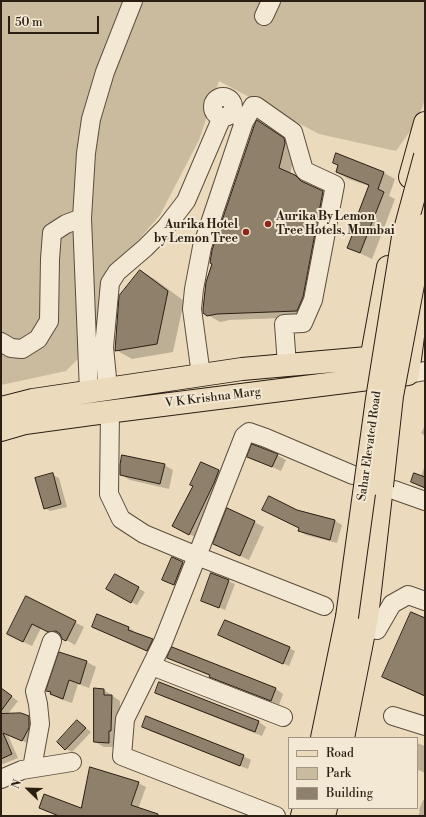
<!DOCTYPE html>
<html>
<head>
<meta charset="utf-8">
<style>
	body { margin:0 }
	#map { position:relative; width:426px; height:817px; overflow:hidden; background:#ebdbbc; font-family:"Libre Bodoni",serif }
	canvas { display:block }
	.frame { position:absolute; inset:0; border:2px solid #2b1e13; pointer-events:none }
	.legend { position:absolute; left:288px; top:737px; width:130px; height:72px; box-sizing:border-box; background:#f2e8d3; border:1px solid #a29786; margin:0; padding:5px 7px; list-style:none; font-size:12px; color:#2b1e13 }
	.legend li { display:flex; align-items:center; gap:8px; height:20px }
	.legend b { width:20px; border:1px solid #a29786 }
	.north { position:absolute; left:8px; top:769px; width:40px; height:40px; -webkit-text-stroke:3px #f2e8d3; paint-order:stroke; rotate:293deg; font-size:11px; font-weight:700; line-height:16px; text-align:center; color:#2b1e13 }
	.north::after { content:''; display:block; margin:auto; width:14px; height:18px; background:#2b1e13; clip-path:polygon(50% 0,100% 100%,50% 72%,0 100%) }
	.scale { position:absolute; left:8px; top:16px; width:91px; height:18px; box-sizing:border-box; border:2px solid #2b1e13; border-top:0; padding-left:5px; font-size:12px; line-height:14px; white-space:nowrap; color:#2b1e13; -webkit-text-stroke:3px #f2e8d3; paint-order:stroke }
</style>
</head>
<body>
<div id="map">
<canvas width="426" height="817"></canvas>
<div class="frame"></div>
<ul class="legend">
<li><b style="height:5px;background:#ebdbbc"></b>Road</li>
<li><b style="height:11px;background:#cabb9f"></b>Park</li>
<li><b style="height:11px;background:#8f806b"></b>Building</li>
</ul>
<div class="north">N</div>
<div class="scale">50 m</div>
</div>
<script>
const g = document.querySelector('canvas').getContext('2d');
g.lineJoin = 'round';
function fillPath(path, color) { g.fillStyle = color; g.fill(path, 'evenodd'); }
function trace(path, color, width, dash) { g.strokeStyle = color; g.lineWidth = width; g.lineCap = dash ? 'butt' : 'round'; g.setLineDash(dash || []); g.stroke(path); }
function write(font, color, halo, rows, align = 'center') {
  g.font = font + ' "Libre Bodoni",serif'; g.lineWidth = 4; g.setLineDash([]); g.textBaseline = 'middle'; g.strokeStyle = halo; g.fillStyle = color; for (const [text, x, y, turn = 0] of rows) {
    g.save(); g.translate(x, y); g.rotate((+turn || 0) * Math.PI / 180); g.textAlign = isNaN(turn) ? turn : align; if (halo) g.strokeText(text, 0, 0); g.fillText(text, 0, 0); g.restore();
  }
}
fillPath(new Path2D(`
	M 1,1 L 425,1 L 425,99 L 418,120 L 396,151 L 319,134 L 219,81 L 199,140 L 160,215 L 107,277 L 104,347 L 82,355 L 66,371 L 1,385 Z`), '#cabb9f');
fillPath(new Path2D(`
	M 258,121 L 295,146 L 296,150 L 290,174 L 334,199 L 308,317 L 229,320 L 220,322 L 208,315 Z
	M 337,155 L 384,173 L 395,179 L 389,196 L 395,199 L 372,259 L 349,248 L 369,186 L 348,179 L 337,172 L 339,166 Z
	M 141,271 L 156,280 L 184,301 L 173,352 L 132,359 L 116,350 Z
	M 425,425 L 425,436 L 421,433 Z
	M 277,455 L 286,460 L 281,471 L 248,456 Z
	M 202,463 L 225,474 L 195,537 L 179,529 Z
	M 164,465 L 173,470 L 169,489 L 130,480 L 121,475 Z
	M 425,465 L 425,488 L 412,482 L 421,476 Z
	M 53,475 L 59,478 L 67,507 L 50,511 L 45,508 Z
	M 228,509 L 264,527 L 249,560 L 223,548 Z
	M 297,510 L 335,521 L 342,525 L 337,543 L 306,535 L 299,531 L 300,528 Z
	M 172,558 L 189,566 L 180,587 L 169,583 Z
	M 212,574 L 235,584 L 225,610 L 202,600 Z
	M 115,575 L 145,592 L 137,605 L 108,588 Z
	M 27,598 L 84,627 L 75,645 L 63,638 L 62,636 L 58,636 L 41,628 L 32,646 L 17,639 Z
	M 425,619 L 425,697 L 383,676 Z
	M 93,627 L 129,628 L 134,631 L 133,633 L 158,644 L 153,653 Z
	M 225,638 L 289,648 L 295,651 L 289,666 Z
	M 175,649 L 276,689 L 283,694 L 279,705 L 218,681 L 210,676 L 176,662 L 168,658 Z
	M 60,654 L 87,662 L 96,667 L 89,688 L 78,684 L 72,703 L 60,699 L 47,690 Z
	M 1,689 L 18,701 L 8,714 L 28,716 L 35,720 L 30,744 L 8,735 L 18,758 L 3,764 L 1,763 Z
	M 95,689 L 104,690 L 120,701 L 120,736 L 118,747 L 104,747 L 95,742 Z
	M 156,692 L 259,722 L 266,727 L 262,736 L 164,697 Z
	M 77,721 L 91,732 L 72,752 L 66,749 Z
	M 143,726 L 243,756 L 251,760 L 248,769 L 150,731 Z
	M 417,743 L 425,746 L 425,773 L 419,770 L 417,772 Z
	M 138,783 L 146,787 L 138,809 L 157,816 L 58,816 L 40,808 L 81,810 Z
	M 423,800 L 425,801 L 425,816 L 418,816 L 420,811 L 419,810 Z`), '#0003');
const building = new Path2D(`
	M 257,120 L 284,138 L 285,143 L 279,168 L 295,175 L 301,181 L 323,191 L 303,297 L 297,311 L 217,314 L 207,316 L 203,313 L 203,309 L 206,282 L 212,264 L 210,263 L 212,250 L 254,126 Z
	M 336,153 L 384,172 L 378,189 L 384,192 L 360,253 L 347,248 L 353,233 L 351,232 L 369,185 L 336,172 L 338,165 L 333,163 Z
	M 140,270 L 168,291 L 157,344 L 115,351 L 119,296 Z
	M 252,444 L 278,454 L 272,467 L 247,457 Z
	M 122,455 L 165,464 L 160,484 L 120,475 L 120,465 Z
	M 201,462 L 219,470 L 214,483 L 189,535 L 172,526 L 193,486 L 190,485 Z
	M 53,473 L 61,504 L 44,509 L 35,478 Z
	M 414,473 L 425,477 L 425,488 L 411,482 Z
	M 269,496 L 297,510 L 335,520 L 330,540 L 298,531 L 299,528 L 262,510 Z
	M 227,508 L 255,521 L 240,556 L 213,544 Z
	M 172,557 L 183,562 L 174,585 L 162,580 Z
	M 211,573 L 229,580 L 219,608 L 201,601 Z
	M 115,574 L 139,587 L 131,603 L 106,589 Z
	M 26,596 L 76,621 L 66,641 L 62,639 L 60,634 L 56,631 L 48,632 L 32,624 L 23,642 L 7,634 Z
	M 411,612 L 425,618 L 425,696 L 382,677 Z
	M 97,614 L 129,627 L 128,630 L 153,639 L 147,651 L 92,627 Z
	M 225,620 L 290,647 L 283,664 L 218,635 Z
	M 172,647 L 276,688 L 271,701 L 209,677 L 210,675 L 167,658 Z
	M 59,652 L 87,661 L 80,684 L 69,680 L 63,699 L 50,694 L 51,692 L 46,691 Z
	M 159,682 L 259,721 L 255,732 L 155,693 Z
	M 1,688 L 12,696 L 1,711 Z
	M 94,688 L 104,689 L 104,695 L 112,695 L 111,731 L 109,731 L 109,743 L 94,742 Z
	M 21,713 L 29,716 L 29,728 L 22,741 L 3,733 L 12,754 L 1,759 L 1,714 Z
	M 146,716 L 244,755 L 240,766 L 142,727 Z
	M 77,720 L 86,728 L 65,750 L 57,742 Z
	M 90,767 L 139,782 L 131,805 L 158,814 L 158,816 L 59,816 L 39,808 L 44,794 L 81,808 Z`);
fillPath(building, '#8f806b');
trace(building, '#2b1e13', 1);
const minor = new Path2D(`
	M 264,16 L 271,1
	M213 107a10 10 0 1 1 20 0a10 10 0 1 1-20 0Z
	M 244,122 L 253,106 L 256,106 L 293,132 L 303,167 L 305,171 L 335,185 L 313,300 L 303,323 L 284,324 L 287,365
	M 1,342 L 11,348 L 22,349 L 38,339 L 49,321 L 50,259 L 52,233 L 66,224 L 82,218
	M 408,374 L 425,371
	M 201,375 L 192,309 L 194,289 L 202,247 L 244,122 L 233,111
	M 108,388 L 104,347 L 110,283 L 117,272 L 145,248 L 166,227 L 186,201 L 222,117
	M 89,392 L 82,218 L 86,153 L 91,119 L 105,72 L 133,1
	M 110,411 L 109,494 L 121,519 L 144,534 L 197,556 L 163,642 L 125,719 L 122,756 L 276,816
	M 394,490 L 425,501
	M 324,606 L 197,556 L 244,436 L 249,432 L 266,438 L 353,475
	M 377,630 L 392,604 L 408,595 L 425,601
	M 152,666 L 283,717
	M 393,716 L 425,726
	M 32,768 L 40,724 L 38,704 L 35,691 L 52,641
	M 1,779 L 22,770 L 72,762`);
const major = new Path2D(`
	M 410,177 L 425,123
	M 418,294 L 425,305
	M 369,371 L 388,267
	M 1,408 L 33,400 L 242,369 L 402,355
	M 1,430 L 25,423 L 91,414 L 408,374 L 415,321
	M 322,738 L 347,617
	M 343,738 L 367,617 L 382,486
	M 302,816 L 304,808
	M 324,816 L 326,808`);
trace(minor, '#5b4d3d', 20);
trace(major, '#2b1e13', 24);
trace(minor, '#f2e8d3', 18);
trace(major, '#ebdbbc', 22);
const majorBridge = new Path2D(`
	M 382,486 L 392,396 L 421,242 L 425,225
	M 347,617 L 377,399 L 403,237 L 425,156`);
trace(majorBridge, '#2b1e13', 24, []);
trace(majorBridge, '#ebdbbc', 22);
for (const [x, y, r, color] of [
	[268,224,4,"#8f2418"],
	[246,232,4,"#8f2418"]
]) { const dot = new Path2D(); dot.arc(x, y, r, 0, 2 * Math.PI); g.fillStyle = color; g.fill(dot); trace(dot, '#f2e8d3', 1.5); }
write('bold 12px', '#2b1e13', '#f2e8d3', [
	["Aurika By Lemon",276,217],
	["Tree Hotels, Mumbai",276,231],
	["Aurika Hotel",238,225,"right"],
	["by Lemon Tree",238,239,"right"]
], 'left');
write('12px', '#2b1e13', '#f2e8d3', [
	["V K Krishna Marg",213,398,-7],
	["Sahar Elevated Road",370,446,-82]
]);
</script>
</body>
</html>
